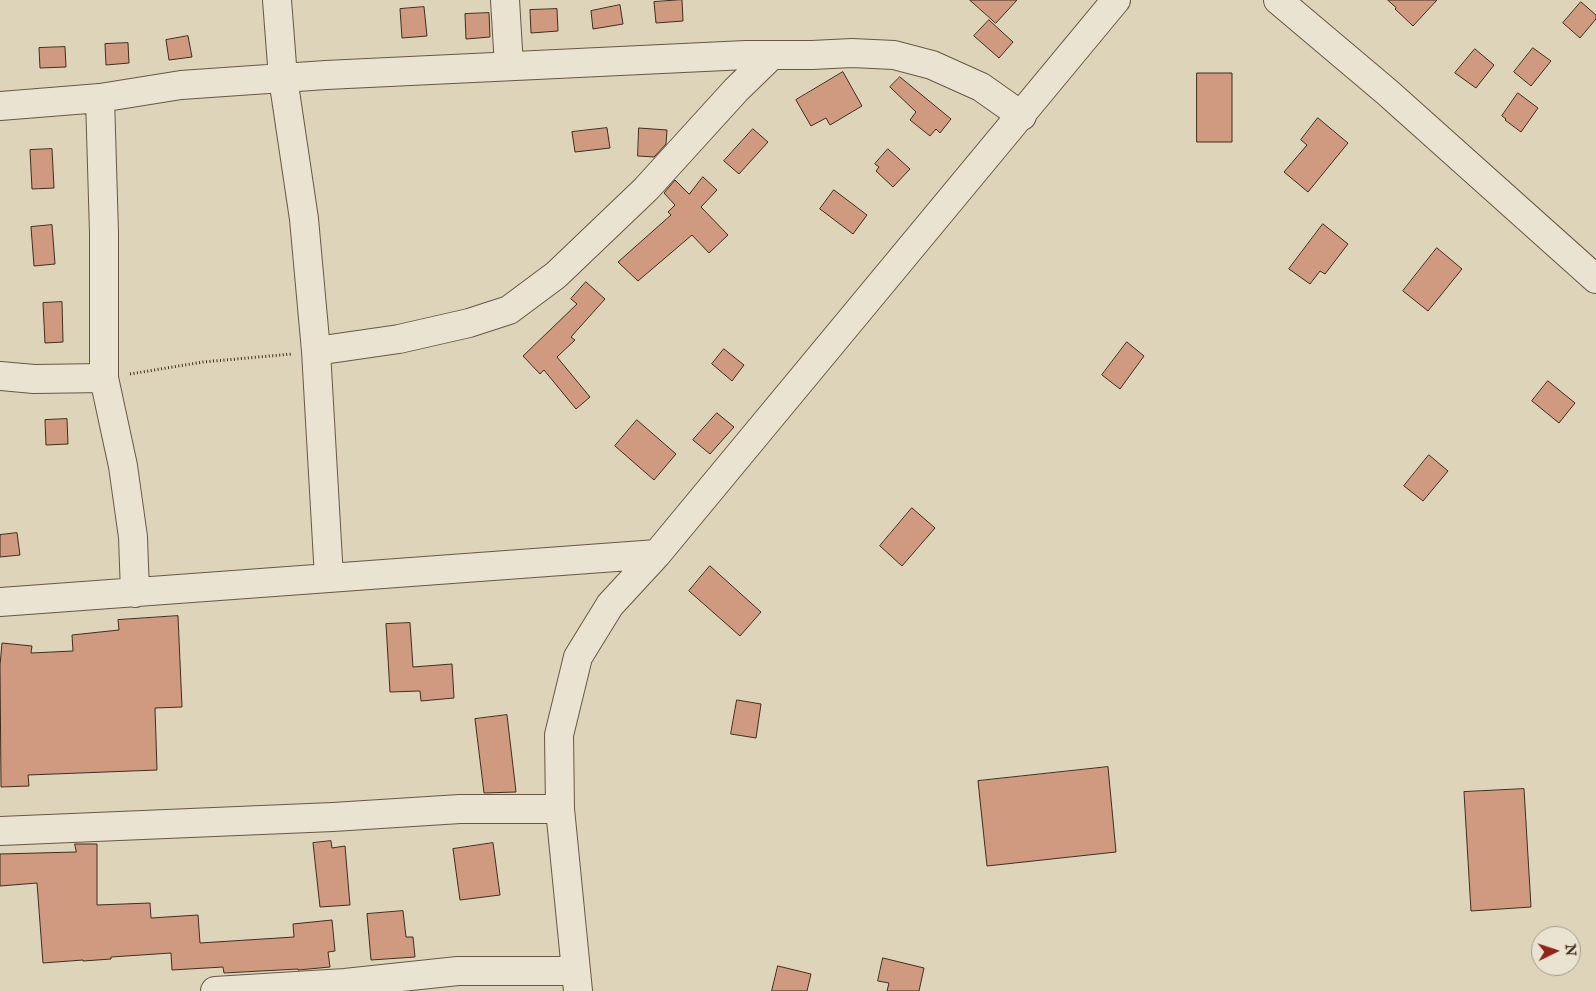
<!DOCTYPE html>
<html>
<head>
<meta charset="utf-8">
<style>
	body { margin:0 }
	#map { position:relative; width:1596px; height:991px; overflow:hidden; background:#ded4ba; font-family:"IM FELL English",serif }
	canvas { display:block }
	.north { position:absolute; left:1531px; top:926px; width:50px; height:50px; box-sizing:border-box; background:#eae3d2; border:1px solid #a69a8a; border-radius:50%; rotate:86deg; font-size:14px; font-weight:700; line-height:20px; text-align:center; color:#412d1d }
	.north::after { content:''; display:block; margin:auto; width:18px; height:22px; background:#8f2418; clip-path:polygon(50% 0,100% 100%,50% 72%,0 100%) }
</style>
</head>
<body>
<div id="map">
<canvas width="1596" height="991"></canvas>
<div class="north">N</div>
</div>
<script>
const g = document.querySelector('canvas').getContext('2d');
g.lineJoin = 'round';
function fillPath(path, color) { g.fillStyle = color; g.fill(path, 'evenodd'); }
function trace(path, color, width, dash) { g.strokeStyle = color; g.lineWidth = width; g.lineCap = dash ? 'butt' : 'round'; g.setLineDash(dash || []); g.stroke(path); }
const building = new Path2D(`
	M 682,0 L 683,21 L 656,23 L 654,2 Z
	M 970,0 L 1017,0 L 996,23 Z
	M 1388,0 L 1437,0 L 1413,26 L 1395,9 L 1396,8 Z
	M 1581,2 L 1596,15 L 1596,19 L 1580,38 L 1563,23 Z
	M 620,5 L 623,24 L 593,29 L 591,11 Z
	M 424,7 L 427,36 L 402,38 L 400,9 Z
	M 557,9 L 558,31 L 531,33 L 530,10 Z
	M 489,13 L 490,37 L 466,39 L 465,14 Z
	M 989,20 L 1013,42 L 999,58 L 974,36 Z
	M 188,36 L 192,57 L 169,60 L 166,40 Z
	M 128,43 L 129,63 L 106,65 L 105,44 Z
	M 65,47 L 66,67 L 40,68 L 39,48 Z
	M 1533,48 L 1551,61 L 1531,86 L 1514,72 Z
	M 1475,49 L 1494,65 L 1476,88 L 1455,73 Z
	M 843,72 L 862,106 L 830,125 L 826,118 L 811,126 L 796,100 Z
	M 1197,73 L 1232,73 L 1232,142 L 1197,142 Z
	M 900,77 L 951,119 L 940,133 L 936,129 L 930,136 L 910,120 L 916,112 L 890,87 Z
	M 1518,93 L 1538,108 L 1521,132 L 1505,120 L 1506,119 L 1502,116 Z
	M 1318,118 L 1348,143 L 1308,192 L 1284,172 L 1307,145 L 1301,140 Z
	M 607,128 L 610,148 L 575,152 L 572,132 Z
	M 639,128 L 667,130 L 666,144 L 654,157 L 638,156 Z
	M 753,129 L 768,142 L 739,174 L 724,161 Z
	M 52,149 L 54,188 L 32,189 L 30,150 Z
	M 888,149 L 910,169 L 893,187 L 876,171 L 879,167 L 875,164 Z
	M 703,177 L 717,190 L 701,207 L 728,235 L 709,253 L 692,235 L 638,281 L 618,262 L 671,215 L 668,212 L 675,205 L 664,193 L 675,180 L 689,194 Z
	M 834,190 L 867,215 L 853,234 L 820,209 Z
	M 1323,224 L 1348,244 L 1325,274 L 1320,271 L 1310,284 L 1289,269 Z
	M 52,225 L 55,264 L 34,266 L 31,227 Z
	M 1437,248 L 1462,269 L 1428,311 L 1403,291 Z
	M 586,282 L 605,299 L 571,337 L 575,340 L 557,357 L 590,397 L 576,409 L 544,370 L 540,374 L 523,356 L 577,304 L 571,299 Z
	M 62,302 L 63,342 L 45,343 L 43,303 Z
	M 1127,342 L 1144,356 L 1120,389 L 1102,375 Z
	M 724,349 L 744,365 L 732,381 L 712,364 Z
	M 1548,381 L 1575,403 L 1559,423 L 1532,401 Z
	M 717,413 L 734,427 L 710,454 L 693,440 Z
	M 67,419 L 68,444 L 46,445 L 45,420 Z
	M 637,420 L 676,454 L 654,480 L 615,446 Z
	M 1429,455 L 1448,471 L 1423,501 L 1404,486 Z
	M 912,508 L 935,528 L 902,566 L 880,546 Z
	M 17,533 L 20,555 L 0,557 L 0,535 Z
	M 710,566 L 761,612 L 740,636 L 689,591 Z
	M 178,616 L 182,707 L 155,708 L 157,770 L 28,775 L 29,786 L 1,787 L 0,665 L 2,643 L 32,646 L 31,653 L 73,651 L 72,635 L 119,630 L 118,620 Z
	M 410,623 L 413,667 L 452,664 L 454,698 L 421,701 L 420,691 L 390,692 L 386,624 Z
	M 737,700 L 761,704 L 756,738 L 731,734 Z
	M 507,715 L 516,792 L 484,793 L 475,719 Z
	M 1108,767 L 1116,852 L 987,866 L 978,781 Z
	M 1524,789 L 1531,907 L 1471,911 L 1464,792 Z
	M 331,841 L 332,848 L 345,846 L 350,905 L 320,907 L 313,843 Z
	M 493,843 L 500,895 L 460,900 L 453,849 Z
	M 75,844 L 97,844 L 97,905 L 150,903 L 151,918 L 198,915 L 200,943 L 294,937 L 293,924 L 332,920 L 335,951 L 328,952 L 330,967 L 298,970 L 298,969 L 224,973 L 223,967 L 172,970 L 171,953 L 111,957 L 111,959 L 83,961 L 83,960 L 43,963 L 37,883 L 0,886 L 0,854 L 76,852 Z
	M 403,911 L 406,937 L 413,937 L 415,957 L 371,960 L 367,914 Z
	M 883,958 L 924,968 L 919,991 L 887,991 L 889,983 L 878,981 Z
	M 778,966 L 811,974 L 807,991 L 772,991 Z`);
fillPath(building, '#cf9a80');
trace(building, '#412d1d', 1);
const street = new Path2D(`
	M 277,0 L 283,78 L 304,219 L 316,351 L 329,578
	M 505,0 L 509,66
	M 1278,0 L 1387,92 L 1596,279
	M 100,98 L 104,233 L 104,378 L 123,466 L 133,537 L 135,593
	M 0,106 L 100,98 L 181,85 L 326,75 L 746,55 L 812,55 L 852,53 L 894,55 L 932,65 L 981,87 L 1022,116
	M 316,351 L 399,339 L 469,323 L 509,310 L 556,275 L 646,189 L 736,90 L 772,55
	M 0,376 L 34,379 L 104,378
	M 0,602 L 657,554
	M 0,831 L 333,817 L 460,809 L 560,809
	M 215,991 L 345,983 L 458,971 L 576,971
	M 578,991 L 560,809 L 559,735 L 578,657 L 610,605 L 657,554 L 1116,0`);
trace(street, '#685744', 30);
trace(new Path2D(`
	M 130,374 L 203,362 L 292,354`), '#412d1d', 3, [1, 2.5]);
trace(street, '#eae3d2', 28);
</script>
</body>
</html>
